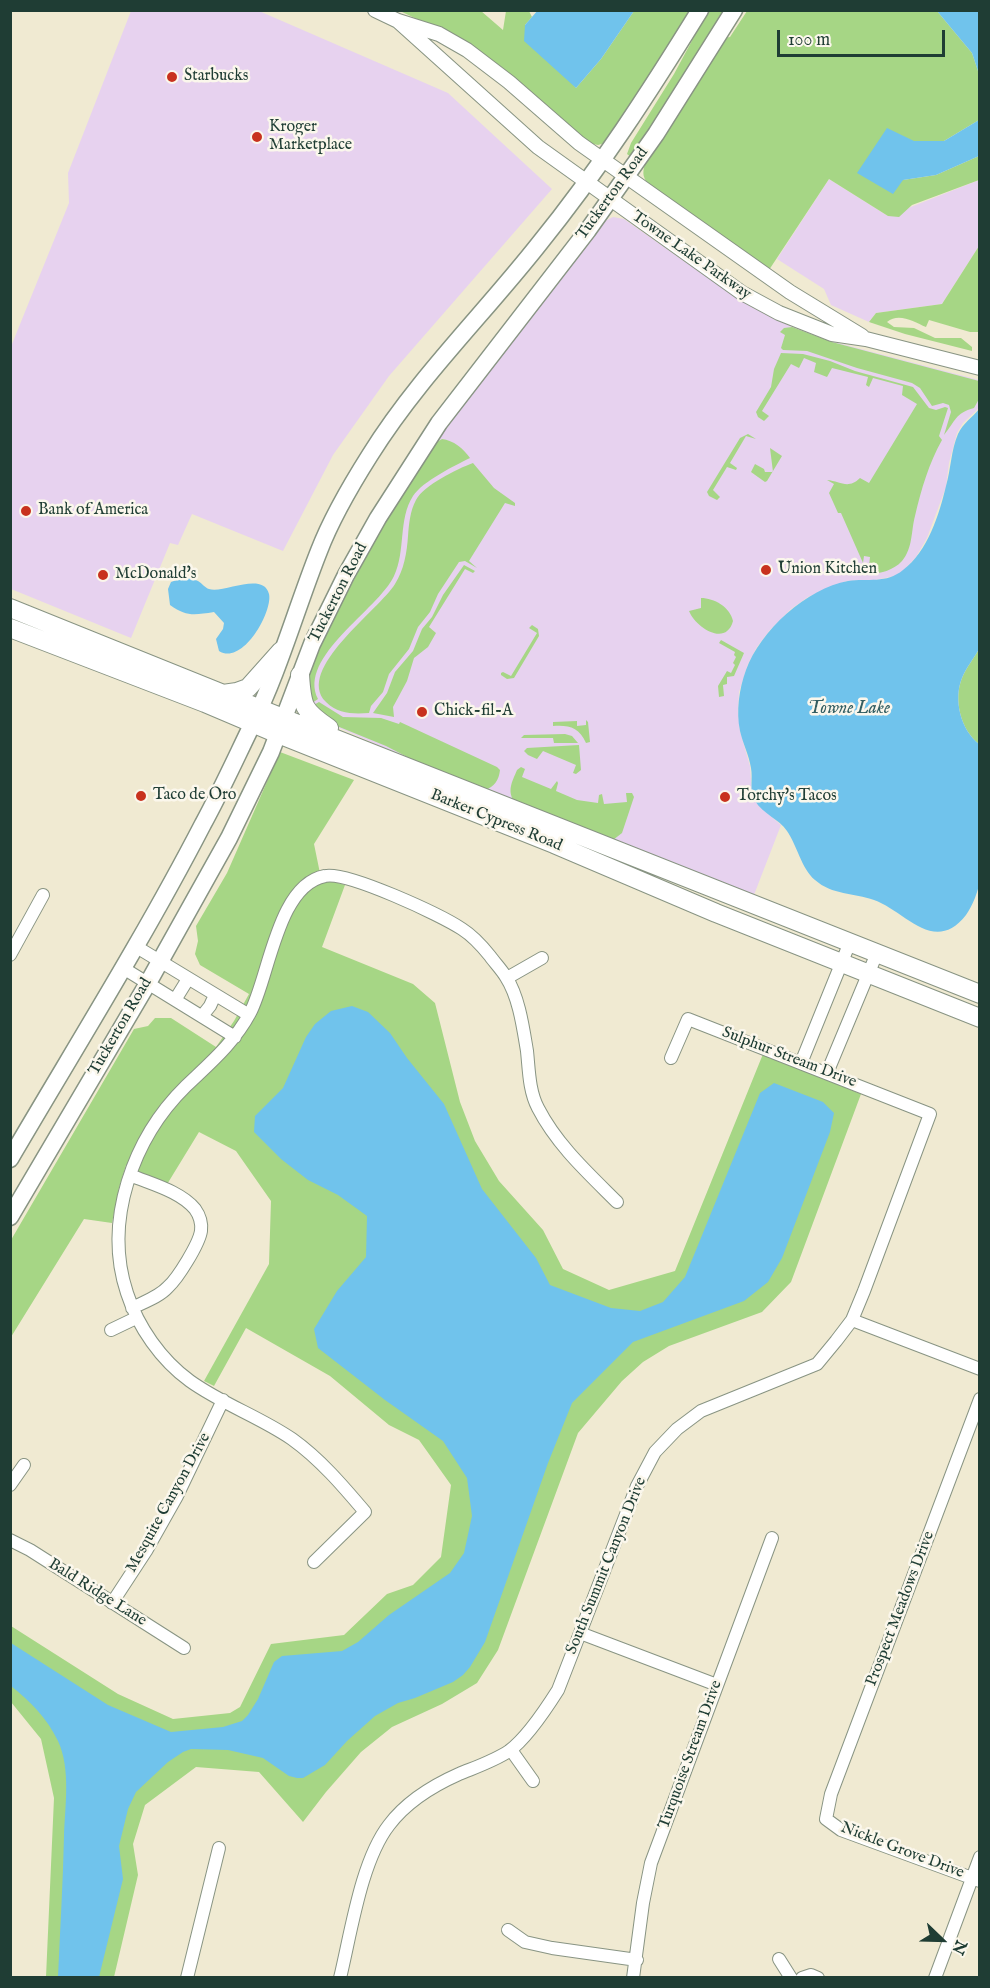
<!DOCTYPE html>
<html>
<head>
<meta charset="utf-8">
<style>
	body { margin:0 }
	#map { position:relative; width:990px; height:1988px; overflow:hidden; background:#f0ead2; font-family:"IM FELL English",serif }
	canvas { display:block }
	.frame { position:absolute; inset:0; border:12px solid #1f3d34; pointer-events:none }
	.north { position:absolute; left:912px; top:1910px; width:60px; height:60px; -webkit-text-stroke:4px #fbf7ec; paint-order:stroke; rotate:113deg; font-size:16px; font-weight:700; line-height:24px; text-align:center; color:#1f3d34 }
	.north::after { content:''; display:block; margin:auto; width:21px; height:27px; background:#1f3d34; clip-path:polygon(50% 0,100% 100%,50% 72%,0 100%) }
	.scale { position:absolute; left:777px; top:30px; width:168px; height:27px; box-sizing:border-box; border:3px solid #1f3d34; border-top:0; padding-left:8px; font-size:18px; line-height:21px; white-space:nowrap; color:#1f3d34; -webkit-text-stroke:4px #fbf7ec; paint-order:stroke }
</style>
</head>
<body>
<div id="map">
<canvas width="990" height="1988"></canvas>
<div class="frame"></div>
<div class="north">N</div>
<div class="scale">100 m</div>
</div>
<script>
const g = document.querySelector('canvas').getContext('2d');
g.lineJoin = 'round';
function fillPath(path, color) { g.fillStyle = color; g.fill(path, 'evenodd'); }
function trace(path, color, width, dash) { g.strokeStyle = color; g.lineWidth = width; g.lineCap = dash ? 'butt' : 'round'; g.setLineDash(dash || []); g.stroke(path); }
function write(font, color, halo, rows, align = 'center') {
  g.font = font + ' "IM FELL English",serif'; g.lineWidth = 5; g.setLineDash([]); g.textBaseline = 'middle'; g.strokeStyle = halo; g.fillStyle = color; for (const [text, x, y, turn = 0] of rows) {
    g.save(); g.translate(x, y); g.rotate((+turn || 0) * Math.PI / 180); g.textAlign = isNaN(turn) ? turn : align; if (halo) g.strokeText(text, 0, 0); g.fillText(text, 0, 0); g.restore();
  }
}
fillPath(new Path2D(`
	M 131,11 L 259,11 L 448,93 L 552,189 L 389,376 L 333,455 L 283,551 L 192,514 L 178,545 L 170,543 L 131,638 L 11,589 L 10,349 L 69,203 L 68,173 Z
	M 829,179 L 888,216 L 979,180 L 979,246 L 942,304 L 876,313 L 869,322 L 831,305 L 824,289 L 777,259 Z
	M 613,217 L 624,219 L 734,296 L 792,327 L 827,340 L 979,380 L 979,408 L 963,423 L 957,433 L 949,463 L 946,487 L 927,538 L 916,557 L 904,570 L 895,576 L 875,580 L 847,581 L 808,597 L 791,609 L 770,630 L 757,647 L 748,664 L 739,692 L 738,712 L 740,731 L 750,766 L 752,794 L 759,806 L 781,825 L 752,900 L 483,791 L 328,723 L 312,710 L 307,675 L 326,632 L 427,449 L 601,226 L 605,221 Z`), '#e7d2ef');
fillPath(new Path2D(`
	M 400,11 L 481,11 L 503,30 L 506,11 L 529,11 L 532,17 L 525,25 L 576,88 L 601,59 L 634,11 L 688,11 L 690,16 L 608,142 L 598,145 L 589,143 L 503,68 L 463,41 Z
	M 708,11 L 726,11 L 639,149 L 631,157 L 627,154 L 631,143 L 674,74 Z
	M 747,11 L 937,11 L 972,53 L 979,74 L 979,120 L 944,141 L 914,141 L 903,180 L 936,175 L 979,156 L 979,180 L 912,205 L 899,217 L 888,216 L 829,179 L 769,270 L 649,185 C 641,176 643,171 646,160 L 724,38 L 730,37 Z
	M 979,246 L 979,332 L 970,332 L 929,320 L 926,327 C 914,322 899,312 887,322 L 894,327 L 914,328 L 935,338 L 961,338 L 972,347 L 972,351 L 905,334 L 869,322 L 876,313 L 942,304 Z
	M 792,327 L 832,342 L 979,381 L 979,399 L 974,408 C 955,413 955,422 944,435 L 951,412 L 949,405 L 943,403 L 932,406 L 920,388 L 912,383 L 857,368 L 807,351 L 783,350 L 781,348 L 785,335 L 780,332 L 784,328 Z
	M 781,353 L 803,354 L 830,361 L 855,371 L 913,387 L 929,408 L 936,410 L 945,407 L 948,408 L 939,436 L 942,440 C 929,463 921,490 915,516 C 911,531 913,548 902,561 C 894,570 880,574 868,574 L 870,557 L 864,556 L 863,563 L 841,513 L 838,513 L 829,493 L 834,484 L 827,480 C 840,481 848,490 860,478 L 869,483 L 917,404 L 902,395 L 903,386 L 873,378 L 869,387 L 866,385 L 868,377 L 832,368 L 827,377 L 814,372 L 816,363 L 804,358 L 799,368 L 791,364 L 762,411 L 769,416 L 764,421 L 758,417 L 756,412 L 771,387 L 774,369 Z
	M 748,434 L 756,439 L 746,436 L 730,463 L 737,468 L 736,470 L 727,467 L 713,490 L 720,497 L 717,500 L 709,496 L 707,492 L 740,438 Z
	M 442,439 C 453,440 464,449 470,458 C 454,466 423,481 413,496 C 398,519 406,551 394,576 C 378,610 297,657 318,699 L 309,705 L 306,683 L 311,666 L 332,621 L 388,516 L 435,443 Z
	M 770,448 L 782,456 L 767,481 L 765,482 L 751,472 L 755,464 L 764,469 L 765,472 L 773,472 Z
	M 473,463 L 494,488 L 515,503 L 515,506 L 505,503 L 469,561 L 477,568 L 465,561 L 459,562 L 438,594 L 430,612 L 418,627 L 409,649 L 389,674 L 383,692 L 371,706 L 369,713 C 353,714 338,714 326,702 C 294,670 380,609 395,584 C 404,570 407,552 408,536 C 409,524 410,511 416,500 C 424,485 457,469 473,463 Z
	M 464,565 L 475,571 L 473,573 L 465,569 L 429,627 L 436,633 L 428,647 L 414,658 L 407,681 L 393,707 L 394,717 L 373,713 L 387,693 L 395,672 L 413,651 L 422,629 L 432,617 L 443,595 Z
	M 701,598 C 714,598 730,607 733,621 C 726,647 696,628 689,611 L 701,608 Z
	M 532,625 L 538,629 L 539,636 L 514,678 L 507,679 L 501,675 L 501,673 L 503,672 L 511,676 L 537,633 L 529,628 Z
	M 721,640 L 744,653 L 734,676 L 727,677 L 727,684 L 723,685 L 724,696 L 719,697 L 718,686 L 727,671 L 731,673 L 735,665 L 733,663 L 736,657 L 734,655 L 735,652 L 719,643 Z
	M 979,649 L 979,744 C 961,730 953,700 962,678 C 966,668 974,658 979,649 Z
	M 319,702 L 343,717 L 381,718 L 399,724 L 400,722 L 497,767 L 500,770 C 499,780 494,787 485,790 L 440,774 L 386,746 L 327,722 L 310,707 Z
	M 586,720 L 588,722 L 590,742 L 586,743 C 579,727 569,725 553,726 L 553,722 L 577,721 L 577,726 L 586,725 Z
	M 565,734 L 572,736 L 578,743 L 554,743 L 553,738 L 521,738 L 524,735 Z
	M 579,745 L 581,770 L 576,774 L 573,773 L 576,765 L 543,751 L 537,759 L 528,755 L 524,751 L 527,748 Z
	M 280,752 L 354,780 L 314,844 L 322,883 L 331,881 L 345,885 L 322,947 L 413,984 L 435,1003 L 460,1102 L 475,1141 L 499,1181 L 543,1230 L 563,1269 L 609,1290 L 675,1271 L 763,1054 L 861,1094 L 791,1282 L 762,1312 L 669,1346 L 643,1362 L 622,1381 L 578,1433 L 498,1650 L 477,1683 L 442,1704 L 392,1727 L 361,1752 L 326,1792 L 303,1822 L 259,1772 L 196,1767 L 145,1805 L 133,1844 L 138,1875 L 114,1977 L 46,1977 L 54,1798 L 41,1739 L 11,1702 L 11,1626 L 118,1694 L 173,1719 L 230,1713 L 240,1707 L 271,1644 L 344,1635 L 387,1594 L 413,1585 L 441,1557 L 451,1485 L 419,1440 L 389,1425 L 330,1376 L 246,1328 L 214,1386 L 204,1381 L 269,1264 L 271,1201 L 236,1151 L 199,1132 L 166,1186 L 126,1165 L 119,1188 L 112,1223 L 84,1219 L 11,1337 L 11,1240 L 134,1029 L 148,1026 L 155,1018 L 171,1018 L 216,1047 L 234,1021 L 249,994 L 200,965 L 195,954 L 198,941 L 196,926 L 227,873 Z
	M 521,767 L 525,769 L 522,777 L 551,789 L 557,781 L 558,783 L 556,791 L 577,800 L 598,803 L 599,795 L 602,794 L 604,804 L 627,802 L 626,793 L 632,793 L 634,797 L 622,833 L 613,840 L 516,804 C 506,792 512,782 517,770 Z`), '#a6d685');
fillPath(new Path2D(`
	M 538,10 L 634,10 L 634,11 L 601,59 L 576,88 L 524,41 L 525,25 Z
	M 937,11 L 979,11 L 979,74 L 972,53 Z
	M 979,120 L 979,156 L 936,175 L 903,180 L 893,194 L 857,173 L 887,128 L 914,141 L 944,141 Z
	M 979,409 L 979,649 C 974,658 966,668 962,678 C 953,700 961,730 979,744 C 980,775 980,805 980,836 C 980,850 981,865 980,879 C 979,890 972,907 966,915 C 934,956 904,910 874,900 C 854,893 832,895 815,880 C 801,868 797,845 787,831 C 779,819 763,814 755,801 C 749,792 753,778 751,768 C 749,755 743,744 740,731 C 736,711 739,689 746,670 C 760,631 807,588 848,581 C 868,578 886,584 903,570 C 928,551 939,515 946,486 C 951,469 951,450 958,434 C 963,423 972,418 979,409 Z
	M 185,577 C 189,578 194,579 198,581 C 202,583 205,588 209,589 C 223,594 263,571 269,594 C 273,611 243,666 219,651 L 216,639 L 223,629 L 224,623 L 214,612 C 194,615 187,617 170,605 L 168,589 L 171,582 Z
	M 352,1006 L 368,1012 L 390,1033 L 407,1058 L 444,1104 L 482,1189 L 536,1258 L 550,1285 L 611,1308 L 640,1311 L 663,1302 L 685,1277 L 760,1093 L 774,1083 L 823,1102 L 834,1113 L 830,1132 L 782,1258 L 768,1282 L 744,1301 L 633,1342 L 572,1403 L 548,1463 L 485,1642 L 470,1667 L 463,1675 L 453,1682 L 415,1698 L 398,1703 L 375,1716 L 347,1741 L 325,1765 L 303,1778 L 297,1778 L 289,1776 L 263,1758 L 228,1750 L 191,1749 L 183,1752 L 168,1762 L 136,1792 L 128,1809 L 119,1846 L 123,1879 L 99,1977 L 58,1977 C 60,1930 63,1883 64,1836 C 65,1806 71,1769 58,1741 C 47,1718 30,1701 11,1686 L 11,1643 L 108,1705 L 171,1732 L 223,1727 L 242,1721 L 248,1715 L 258,1699 L 274,1662 L 282,1656 L 342,1651 L 358,1642 L 389,1615 L 450,1573 L 464,1553 L 472,1516 L 467,1478 L 443,1441 L 385,1400 L 318,1348 L 314,1329 L 337,1291 L 366,1257 L 367,1216 L 338,1195 L 308,1180 L 281,1159 L 254,1132 L 255,1116 L 283,1088 L 306,1037 L 315,1024 L 331,1011 Z`), '#70c3ec');
const minor = new Path2D(`
	M 135,946 L 249,1015
	M 10,955 L 43,895
	M 123,968 L 235,1037
	M 507,978 L 542,958
	M 175,1000 L 188,979
	M 202,1016 L 210,1006 L 215,995
	M 801,1063 L 850,942
	M 827,1073 L 877,953
	M 130,1175 C 151,1184 180,1191 195,1209 C 200,1216 202,1223 201,1231 C 199,1244 178,1278 168,1287 C 159,1297 144,1302 132,1308
	M 852,1320 L 980,1369
	M 111,1330 L 136,1318
	M 980,1399 L 831,1794 L 826,1819 L 841,1830 L 980,1881
	M 10,1485 L 24,1465
	M 10,1540 L 30,1550 L 184,1648
	M 314,1562 L 365,1512 C 343,1486 320,1459 292,1439 C 260,1417 222,1404 190,1381 C 161,1360 138,1327 127,1293 C 103,1221 133,1138 186,1086 C 210,1063 234,1043 250,1013 C 269,978 277,885 325,876 C 347,871 441,915 462,929 C 473,936 482,946 490,956 C 495,963 501,969 506,977 C 519,997 523,1027 527,1051 C 529,1070 529,1091 538,1108 C 557,1145 588,1173 617,1202
	M 112,1603 L 146,1551 L 177,1496 L 223,1400
	M 580,1633 L 717,1685
	M 511,1750 L 533,1781
	M 508,1930 L 525,1942 L 552,1948 L 637,1960
	M 779,1959 L 791,1978
	M 187,1978 L 219,1848
	M 340,1978 C 351,1933 361,1861 389,1825 C 407,1801 432,1786 459,1774 C 476,1767 494,1761 509,1751 C 527,1738 546,1709 558,1690 L 637,1486 L 655,1452 L 677,1429 L 701,1411 L 817,1364 L 836,1341 L 852,1320 L 864,1291 L 930,1114 L 688,1019 L 671,1058
	M 633,1978 L 643,1903 L 651,1863 L 772,1538
	M 802,1978 L 811,1975 L 818,1978
	M 935,1978 L 980,1857`);
const tertiary = new Path2D(`
	M 375,10 L 398,21 L 439,34 L 467,50 L 509,82 L 579,143 L 790,292 L 862,336
	M 398,21 L 538,147 L 742,293 L 779,313 L 832,334 L 866,339 L 980,368`);
const secondary = new Path2D(`
	M 10,1159 C 75,1048 144,938 203,824 C 220,793 235,760 251,727 C 279,671 296,609 319,551 C 332,517 351,485 370,455 C 418,378 483,315 539,244 C 599,170 650,91 700,10
	M 10,1217 L 148,983 L 229,838 L 271,752 L 312,644 L 346,575 L 378,518 L 439,423 L 588,230 L 656,134 L 734,10`);
const primary = new Path2D(`
	M 10,608 L 283,718 L 980,994
	M 10,628 L 205,703 L 278,734 L 554,844 L 716,913 L 980,1018
	M 300,675 C 302,706 303,711 329,728
	M 223,694 L 237,692 L 248,688 L 281,651`);
trace(minor, '#889483', 14);
trace(tertiary, '#889483', 16);
trace(secondary, '#889483', 19);
trace(primary, '#889483', 20);
trace(minor, '#fff', 12);
trace(tertiary, '#fff', 14);
trace(secondary, '#fff', 16);
trace(primary, '#fff', 18);
for (const [x, y, r, color] of [
	[172,77,6,"#c8321e"],
	[257,137,6,"#c8321e"],
	[26,511,6,"#c8321e"],
	[766,570,6,"#c8321e"],
	[103,575,6,"#c8321e"],
	[422,712,6,"#c8321e"],
	[141,796,6,"#c8321e"],
	[725,797,6,"#c8321e"]
]) { const dot = new Path2D(); dot.arc(x, y, r, 0, 2 * Math.PI); g.fillStyle = color; g.fill(dot); trace(dot, '#fbf7ec', 2); }
write('16px', '#1f3d34', '#fbf7ec', [
	["Starbucks",184,77],
	["Kroger",269,128],
	["Marketplace",269,146],
	["Bank of America",38,511],
	["Union Kitchen",778,570],
	["McDonald's",115,575],
	["Chick-fil-A",434,712],
	["Taco de Oro",153,796],
	["Torchy's Tacos",737,797]
], 'left');
write('16px', '#1f3d34', '#fbf7ec', [
	["Tuckerton Road",613,194,-54],
	["Towne Lake Parkway",691,256,35],
	["Tuckerton Road",339,593,-63],
	["Barker Cypress Road",496,821,22],
	["Tuckerton Road",121,1027,-60],
	["Sulphur Stream Drive",789,1058,21],
	["Mesquite Canyon Drive",169,1503,-61],
	["South Summit Canyon Drive",607,1566,-68],
	["Bald Ridge Lane",97,1593,32],
	["Prospect Meadows Drive",901,1609,-69],
	["Turquoise Stream Drive",691,1755,-70],
	["Nickle Grove Drive",902,1851,21]
]);
write('italic 18px', '#335e62', '#fbf7ec', [
	["Towne Lake",849,709]
]);
</script>
</body>
</html>
